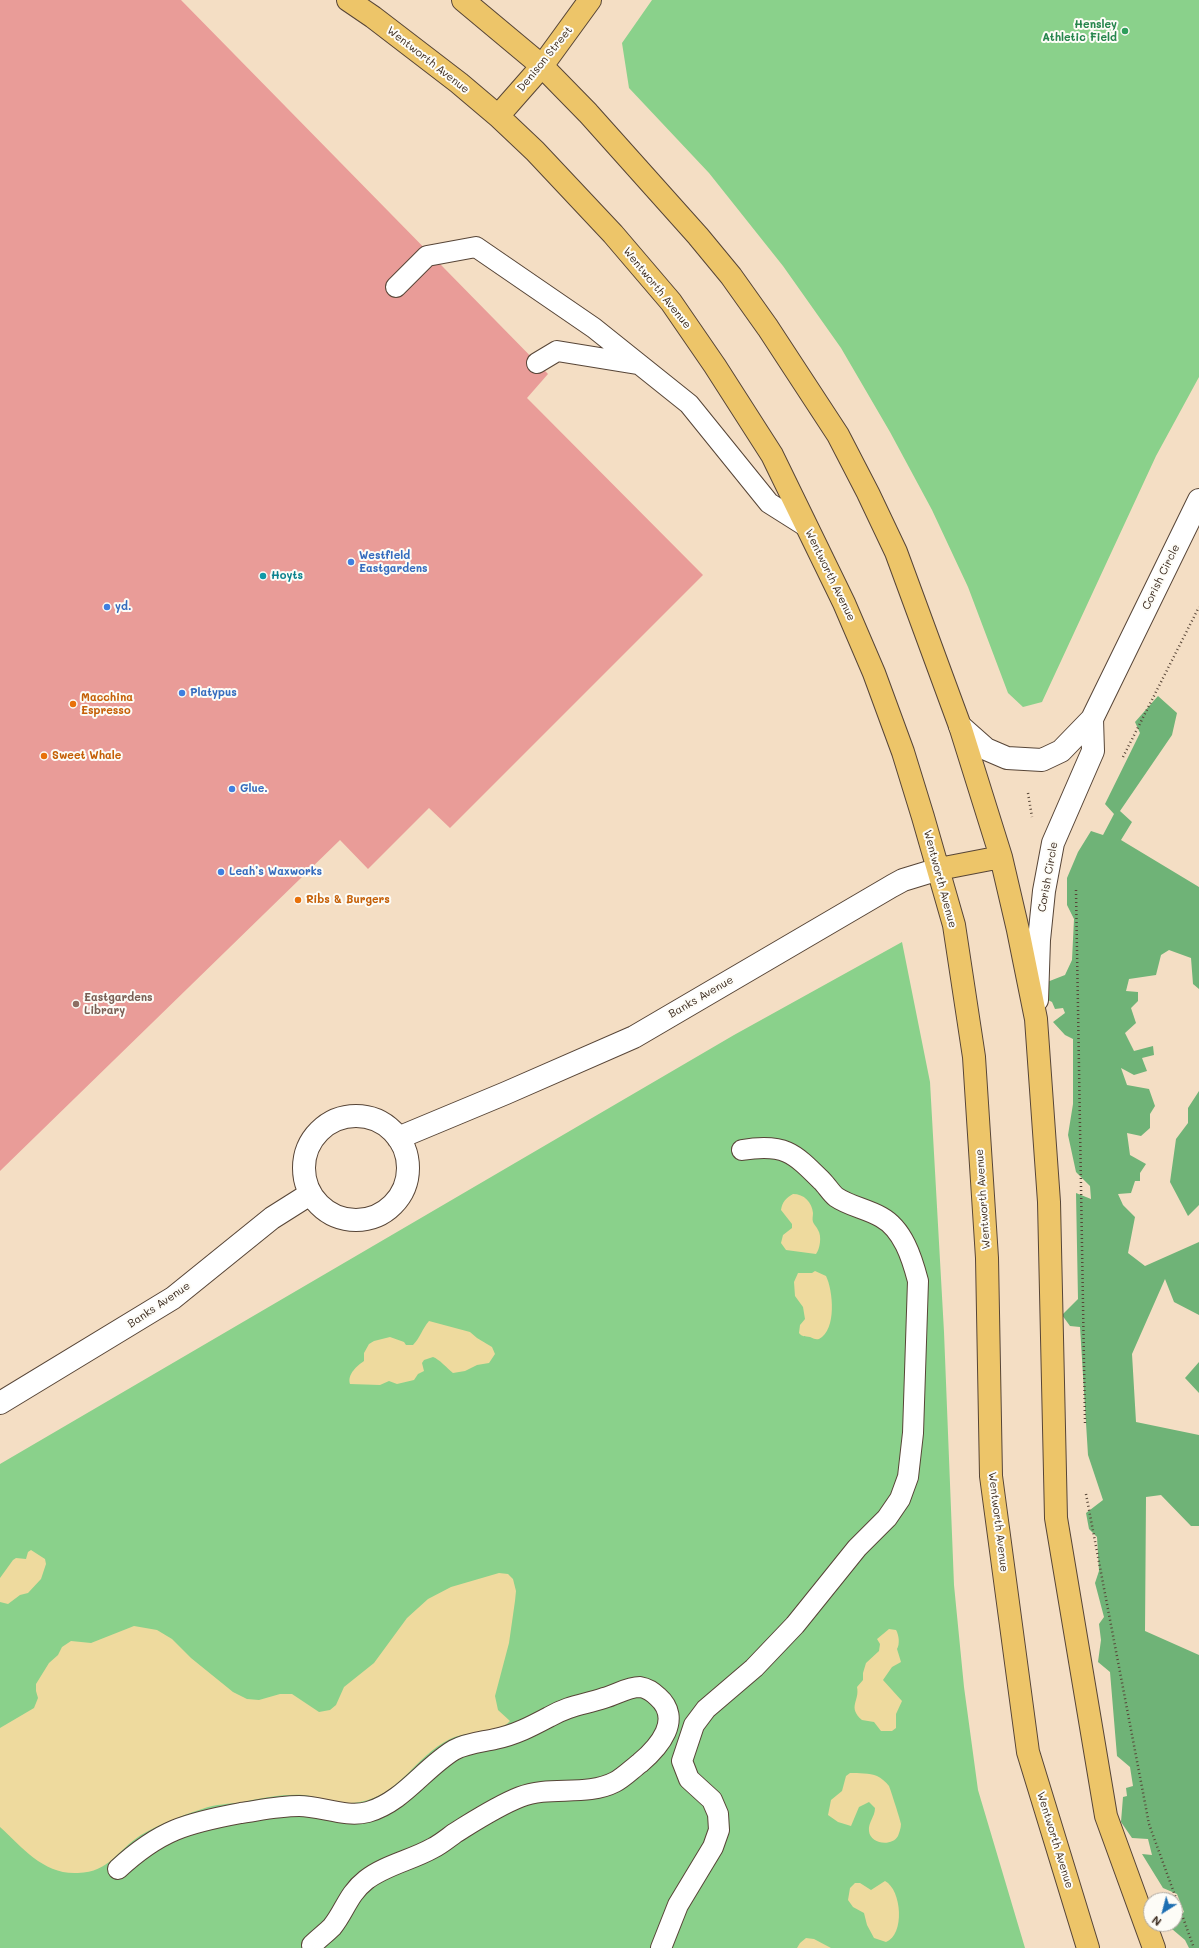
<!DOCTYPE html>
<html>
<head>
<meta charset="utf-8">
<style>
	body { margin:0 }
	#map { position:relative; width:1199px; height:1948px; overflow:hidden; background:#f4dec4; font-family:Mali,sans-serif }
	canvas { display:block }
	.north { position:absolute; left:1143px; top:1892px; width:40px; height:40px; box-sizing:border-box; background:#fdfcf7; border:1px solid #afa8a0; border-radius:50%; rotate:216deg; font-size:11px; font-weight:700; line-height:16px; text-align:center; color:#3b2a1e }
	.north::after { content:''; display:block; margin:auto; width:14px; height:18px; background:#1f6fb2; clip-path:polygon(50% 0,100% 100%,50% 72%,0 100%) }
</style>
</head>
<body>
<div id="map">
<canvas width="1199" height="1948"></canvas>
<div class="north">N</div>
</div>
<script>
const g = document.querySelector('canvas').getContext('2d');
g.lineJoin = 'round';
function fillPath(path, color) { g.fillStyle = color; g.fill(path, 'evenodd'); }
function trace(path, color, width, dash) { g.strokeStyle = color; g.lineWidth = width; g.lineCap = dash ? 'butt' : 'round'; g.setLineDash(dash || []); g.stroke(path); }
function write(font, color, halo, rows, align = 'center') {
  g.font = font + ' Mali,sans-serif'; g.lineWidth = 4; g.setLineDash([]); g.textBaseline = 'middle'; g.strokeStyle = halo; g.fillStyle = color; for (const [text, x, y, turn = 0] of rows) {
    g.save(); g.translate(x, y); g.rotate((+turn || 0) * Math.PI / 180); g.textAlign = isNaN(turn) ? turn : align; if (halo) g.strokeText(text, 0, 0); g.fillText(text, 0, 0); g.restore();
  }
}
fillPath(new Path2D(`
	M 652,0 L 1199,0 L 1199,377 L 1156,456 L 1042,702 L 1023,707 L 1008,693 L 968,587 L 932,510 L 890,432 L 841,348 L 783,266 L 709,173 L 629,88 L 622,43 Z
	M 902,942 L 930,1082 L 944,1332 L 954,1585 L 964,1687 L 978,1790 L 1025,1948 L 0,1948 L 0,1464 L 734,1035 Z`), '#8ad18b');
fillPath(new Path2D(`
	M 1158,696 L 1177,713 L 1172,735 L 1120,811 L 1132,822 L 1121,840 L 1199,887 L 1199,989 L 1193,984 L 1191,958 L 1169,950 L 1161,955 L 1156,975 L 1129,979 L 1126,991 L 1138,992 L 1138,1001 L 1131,1008 L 1136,1023 L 1125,1033 L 1134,1051 L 1153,1046 L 1154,1055 L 1142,1058 L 1147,1071 L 1134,1075 L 1121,1068 L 1127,1085 L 1149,1089 L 1155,1106 L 1150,1114 L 1150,1128 L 1141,1136 L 1127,1133 L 1130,1155 L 1146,1164 L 1140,1173 L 1140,1181 L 1135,1181 L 1131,1193 L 1118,1194 L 1123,1205 L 1135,1217 L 1128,1253 L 1145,1266 L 1199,1242 L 1199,1315 L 1174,1302 L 1165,1279 L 1132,1354 L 1136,1422 L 1199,1435 L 1199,1526 L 1191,1526 L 1161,1495 L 1146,1497 L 1145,1631 L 1199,1655 L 1199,1948 L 1189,1948 L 1185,1940 L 1172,1929 L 1173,1924 L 1175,1924 L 1175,1918 L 1184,1912 L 1177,1894 L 1163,1888 L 1142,1854 L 1152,1855 L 1148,1839 L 1132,1838 L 1121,1822 L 1123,1797 L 1127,1796 L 1126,1788 L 1133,1786 L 1130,1767 L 1117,1756 L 1110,1672 L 1098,1662 L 1101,1640 L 1099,1624 L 1104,1617 L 1095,1583 L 1099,1571 L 1097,1537 L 1089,1529 L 1086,1513 L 1103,1500 L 1088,1455 L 1080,1327 L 1070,1326 L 1062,1315 L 1078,1299 L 1076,1193 L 1091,1199 L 1090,1186 L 1076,1172 L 1068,1135 L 1073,1104 L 1073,1039 L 1065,1035 L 1053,1022 L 1065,1013 L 1063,1008 L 1055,1009 L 1052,1002 L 1044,998 L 1042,984 L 1065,975 L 1072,960 L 1074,919 L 1067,905 L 1067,878 L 1078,852 L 1091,831 L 1103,835 L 1114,814 L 1105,804 L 1140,733 L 1135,722 Z
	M 1199,1091 L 1199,1205 L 1188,1216 L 1170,1182 L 1176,1139 L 1188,1123 L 1188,1108 Z
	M 1199,1362 L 1199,1393 L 1185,1378 Z`), '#6fb377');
fillPath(new Path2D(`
	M 793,1194 C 804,1194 812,1202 813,1213 C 813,1216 812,1219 813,1222 C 814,1225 817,1227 818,1230 C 822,1236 820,1249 816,1254 L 786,1250 L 781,1243 L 783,1235 L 792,1228 L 792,1224 L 781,1210 C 782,1202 786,1198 793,1194 Z
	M 815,1271 L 826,1276 C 833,1290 837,1330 819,1339 C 815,1340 813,1338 810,1337 C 805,1336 802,1337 799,1333 L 800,1325 L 805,1319 L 803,1307 L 795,1296 L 794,1282 L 798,1273 L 812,1273 Z
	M 429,1321 L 470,1332 L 477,1338 L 492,1347 L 495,1354 L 489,1363 L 477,1365 L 465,1371 L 453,1373 C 447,1368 439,1359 433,1357 L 424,1360 L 422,1363 L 424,1371 L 418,1374 L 414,1380 L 397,1384 L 389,1381 L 380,1385 L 350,1384 C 347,1374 357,1366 364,1361 L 364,1353 L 369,1344 L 374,1341 L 390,1337 L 404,1342 L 406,1345 L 413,1345 C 420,1338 422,1329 429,1321 Z
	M 31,1550 L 45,1559 L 46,1564 L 41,1579 L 28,1593 L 20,1595 L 8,1604 L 0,1602 L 0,1578 L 13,1560 L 16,1558 L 26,1559 L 28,1552 Z
	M 499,1573 L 508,1574 L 513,1579 L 516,1591 L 515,1601 L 509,1643 L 495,1696 L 498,1710 L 510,1721 C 497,1735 468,1730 450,1739 C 415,1756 401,1794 360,1802 C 341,1806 322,1797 303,1795 C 283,1794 263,1798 243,1802 C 229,1804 216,1804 202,1809 C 180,1816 160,1824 141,1835 C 117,1850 110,1872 78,1873 C 44,1875 23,1848 0,1827 L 0,1728 L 34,1708 L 38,1698 L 36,1691 L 36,1684 L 49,1663 L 58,1655 L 62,1647 L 71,1641 L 91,1643 L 134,1626 L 157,1630 L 172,1639 L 191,1658 L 233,1692 L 247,1699 L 259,1700 L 280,1694 L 292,1694 L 319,1712 L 330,1710 L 336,1705 L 344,1687 L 374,1663 L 407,1618 L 428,1599 L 451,1587 Z
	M 889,1629 L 896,1630 C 899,1635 900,1644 897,1649 L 901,1662 L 892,1667 L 883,1680 L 902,1701 L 896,1714 L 896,1728 L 892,1731 L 881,1731 L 874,1722 L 862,1720 C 847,1707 860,1701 857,1687 L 863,1680 L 863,1673 L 866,1663 L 879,1651 L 880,1644 L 877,1639 Z
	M 850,1773 C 858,1773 870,1773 877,1776 C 881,1778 886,1782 889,1786 C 890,1788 901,1822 901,1824 C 901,1828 899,1833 898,1836 C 892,1847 870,1844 869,1831 C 868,1822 875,1817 875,1808 L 869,1802 L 859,1807 L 851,1826 L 838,1822 L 828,1815 L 831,1800 L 842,1791 L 846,1776 Z
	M 885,1881 C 902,1890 905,1935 886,1942 L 874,1938 L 867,1925 L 864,1913 L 853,1907 L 848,1900 L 850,1888 L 855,1883 L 860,1883 L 871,1890 Z
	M 806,1938 L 814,1939 L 831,1948 L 797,1948 L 800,1943 Z`), '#eeda9e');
fillPath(new Path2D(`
	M 0,0 L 181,0 L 548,374 L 527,398 L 703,575 L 450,828 L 429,808 L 368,869 L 340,840 L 0,1171 Z`), '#e99c98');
const service = new Path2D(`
	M 396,287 L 427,256 L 476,247 L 594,328 L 689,404 L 769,503 L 807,527
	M 537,363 L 557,351 L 637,364
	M 118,1869 C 160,1830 187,1823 241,1813 C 261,1810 279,1806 299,1806 C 321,1806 346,1818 368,1812 C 403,1802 424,1768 454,1750 C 467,1743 482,1742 495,1739 C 515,1735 532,1726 549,1717 C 570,1705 583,1705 604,1698 C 616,1695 627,1687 640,1687 C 646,1688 653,1692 658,1697 C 683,1719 659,1747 640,1763 C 632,1769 623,1778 615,1782 C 586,1797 550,1785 520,1797 C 497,1806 476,1820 455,1833 C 448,1838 441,1844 433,1848 C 412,1860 385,1865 366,1880 C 348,1894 345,1911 332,1927 C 326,1933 318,1939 312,1945
	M 661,1948 L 678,1905 L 713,1847 L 719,1830 L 718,1814 L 712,1800 L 689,1779 L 682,1761 L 694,1725 L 706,1709 L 754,1668 L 795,1625 L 857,1548 L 887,1518 L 900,1499 L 908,1477 L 913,1433 L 918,1281 C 912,1258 903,1229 881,1217 C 867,1209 849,1206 836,1197 C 831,1193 827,1186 822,1181 C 794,1153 785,1143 742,1150`);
const tertiary = new Path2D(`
	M 960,726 L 986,749 L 1007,758 L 1042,760 L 1061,751 L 1092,719 L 1199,500
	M 1037,1000 L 1039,940 L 1044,891 L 1053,843 L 1093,751 L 1092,719
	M304 1168a52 52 0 1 1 104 0a52 52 0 1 1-104 0Z
	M 398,1138 L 506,1093 L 634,1037 L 892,886 L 903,880 L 939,869
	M 0,1403 L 173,1298 L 272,1218 L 310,1194`);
const primary = new Path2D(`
	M 348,0 L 373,17 L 459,83 L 498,116 L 535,151 L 613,234 L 671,302 L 715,366 L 772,455 L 844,603 L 874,673 L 903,752 L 923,817 L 954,925 L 974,1057 L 987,1258 L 991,1476 L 1028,1752 L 1088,1948
	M 463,0 L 542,66 L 588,113 L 698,236 L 731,276 L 768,328 L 838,435 L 868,493 L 896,552 L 960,726 L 1001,857 L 1018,930 L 1036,1019 L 1049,1202 L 1056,1518 L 1106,1816 L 1154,1948
	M 498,116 L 542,66 L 590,0
	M 939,869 L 1001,857`);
trace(service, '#574537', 22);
trace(tertiary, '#574537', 24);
trace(primary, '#574537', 24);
trace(new Path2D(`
	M 1123,757 L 1199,607
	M 1028,793 L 1032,817
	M 1076,890 L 1085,1423
	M 1086,1494 L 1149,1824 L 1194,1948`), '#574537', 2.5, [1, 3]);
trace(service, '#fff', 20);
trace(tertiary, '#fff', 22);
trace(primary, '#edc569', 22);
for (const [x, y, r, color] of [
	[1125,31,4,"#2e9e5b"],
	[351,562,4,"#3f7fe0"],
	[263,576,4,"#0f9aa8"],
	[107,607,4,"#3f7fe0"],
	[182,693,4,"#3f7fe0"],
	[73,704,4,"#e8710a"],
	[44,756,4,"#e8710a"],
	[232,789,4,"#3f7fe0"],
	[221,872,4,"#3f7fe0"],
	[298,900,4,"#e8710a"],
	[76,1004,4,"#8d6e63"]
]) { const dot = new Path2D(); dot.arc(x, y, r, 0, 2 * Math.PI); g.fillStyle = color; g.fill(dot); trace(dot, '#fdfcf7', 1.5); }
write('bold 11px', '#27864d', '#fdfcf7', [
	["Hensley",1117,25],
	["Athletic Field",1117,38]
], 'right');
write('11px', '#3b2a1e', '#fdfcf7', [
	["Denison Street",545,59,-51],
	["Wentworth Avenue",428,60,38],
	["Wentworth Avenue",657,288,51],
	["Wentworth Avenue",830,575,64],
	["Corish Circle",1161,577,-64],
	["Corish Circle",1048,877,-80],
	["Wentworth Avenue",940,879,75],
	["Banks Avenue",701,997,-30],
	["Wentworth Avenue",983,1199,-94],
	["Banks Avenue",159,1305,-34],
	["Wentworth Avenue",998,1522,83],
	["Wentworth Avenue",1055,1840,73]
]);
write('bold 11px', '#366cbe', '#fdfcf7', [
	["Westfield",359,556],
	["Eastgardens",359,569],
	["yd.",115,607],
	["Platypus",190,693],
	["Glue.",240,789],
	["Leah’s Waxworks",229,872]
], 'left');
write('bold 11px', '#0d838f', '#fdfcf7', [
	["Hoyts",271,576]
], 'left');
write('bold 11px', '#c56008', '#fdfcf7', [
	["Macchina",81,698],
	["Espresso",81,711],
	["Sweet Whale",52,756],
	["Ribs & Burgers",306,900]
], 'left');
write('bold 11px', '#785e54', '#fdfcf7', [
	["Eastgardens",84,998],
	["Library",84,1011]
], 'left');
</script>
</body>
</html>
